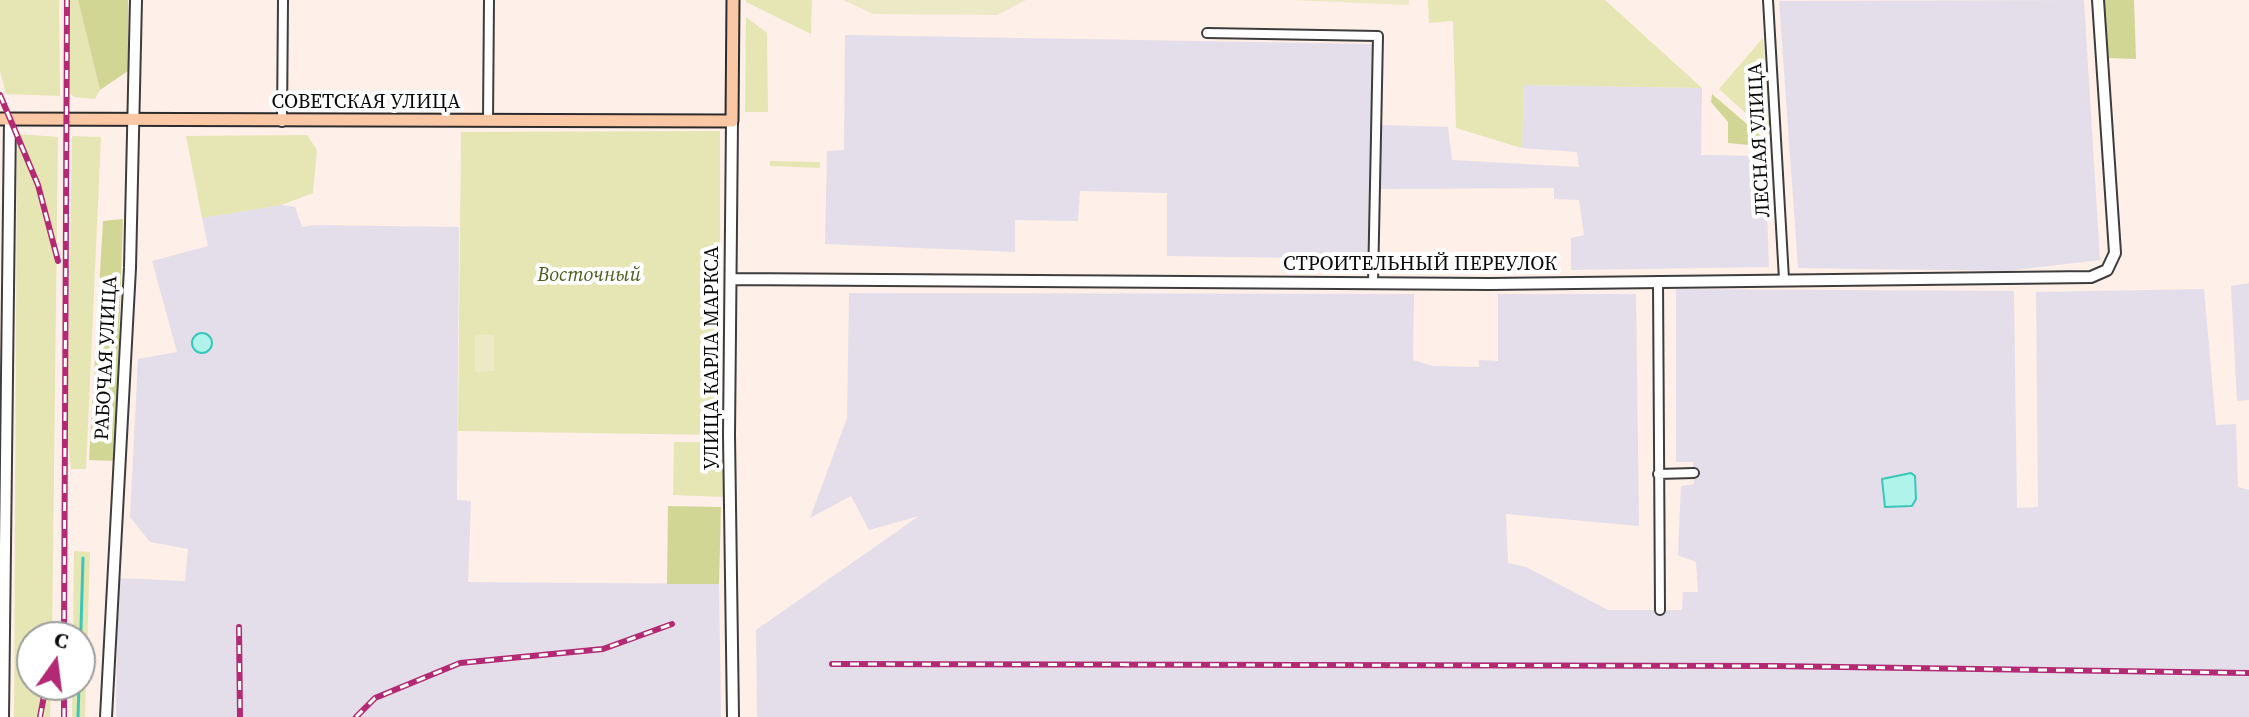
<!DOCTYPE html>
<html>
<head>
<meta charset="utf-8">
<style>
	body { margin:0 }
	#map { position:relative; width:2249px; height:717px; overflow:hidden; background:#feefe8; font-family:"Source Serif 4",serif }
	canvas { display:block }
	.north { position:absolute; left:16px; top:621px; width:80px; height:80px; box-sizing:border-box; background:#fff; border:2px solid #9d9d9d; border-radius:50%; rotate:14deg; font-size:22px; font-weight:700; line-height:32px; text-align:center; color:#0a0a0a }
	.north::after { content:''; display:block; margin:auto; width:28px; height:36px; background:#b32974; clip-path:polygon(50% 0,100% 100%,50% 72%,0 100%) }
</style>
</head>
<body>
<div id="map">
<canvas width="2249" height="717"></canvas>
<div class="north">С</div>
</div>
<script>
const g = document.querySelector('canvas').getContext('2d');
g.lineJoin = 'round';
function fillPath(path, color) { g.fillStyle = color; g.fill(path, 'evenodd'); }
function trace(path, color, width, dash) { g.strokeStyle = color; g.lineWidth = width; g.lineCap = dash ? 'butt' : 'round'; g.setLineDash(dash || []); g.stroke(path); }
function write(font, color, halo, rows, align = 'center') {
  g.font = font + ' "Source Serif 4",serif'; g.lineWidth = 8; g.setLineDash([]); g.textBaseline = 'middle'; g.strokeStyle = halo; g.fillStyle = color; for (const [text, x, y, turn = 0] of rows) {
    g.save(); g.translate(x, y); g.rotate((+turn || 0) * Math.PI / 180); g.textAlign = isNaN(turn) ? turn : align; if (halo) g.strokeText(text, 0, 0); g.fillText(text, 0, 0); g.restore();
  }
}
fillPath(new Path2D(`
	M 2084,0 L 2100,260 L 2006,271 L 1798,268 L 1779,1 Z
	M 845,35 L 1372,44 L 1369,259 L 1167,256 L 1167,193 L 1080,191 L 1078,221 L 1015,220 L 1015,252 L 825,244 L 827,151 L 844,150 Z
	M 1524,85 L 1702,88 L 1701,155 L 1765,156 L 1769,267 L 1571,270 L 1571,238 L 1584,235 L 1579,200 L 1554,199 L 1554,188 L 1379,189 L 1380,125 L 1448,127 L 1452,160 L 1579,167 L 1577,152 L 1522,148 Z
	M 281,205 L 295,207 L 302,227 L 315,225 L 459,227 L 457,500 L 471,501 L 468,582 L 719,584 L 721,717 L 116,717 L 118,578 L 185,581 L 188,549 L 150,542 L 130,517 L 138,359 L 177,352 L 152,261 L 208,246 L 202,218 Z
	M 2249,283 L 2249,400 L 2237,401 L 2231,286 Z
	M 1676,289 L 2014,291 L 2017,508 L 2038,507 L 2036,292 L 2204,289 L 2216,425 L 2236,424 L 2238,487 L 2249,490 L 2249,717 L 757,717 L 756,630 L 919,516 L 869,530 L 851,496 L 810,518 L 847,418 L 849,293 L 1414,294 L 1413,360 L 1433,366 L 1479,367 L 1479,360 L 1498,361 L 1498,294 L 1636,294 L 1639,526 L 1506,514 L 1508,563 L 1526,567 L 1608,610 L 1682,610 L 1683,592 L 1698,592 L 1696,562 L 1678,555 L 1681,486 L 1694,484 L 1693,462 L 1676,462 Z`), '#e3dee9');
fillPath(new Path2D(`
	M 0,0 L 59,0 L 60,96 L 6,94 L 0,71 Z
	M 69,0 L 78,0 L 100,90 L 95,99 L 74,97 L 68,92 Z
	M 746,0 L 812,0 L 811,34 L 746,2 Z
	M 1428,0 L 1605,0 L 1702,88 L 1524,85 L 1522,148 L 1456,128 L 1453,21 L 1429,23 Z
	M 746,17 L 767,33 L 768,112 L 745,112 Z
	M 1763,38 L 1770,135 L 1719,89 Z
	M 720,131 L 720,435 L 458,431 L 461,132 Z
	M 17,134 L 58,137 L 52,637 L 32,637 L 32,685 L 51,685 L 50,717 L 14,717 Z
	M 307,135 L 317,150 L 313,193 L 281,205 L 202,218 L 186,136 Z
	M 72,136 L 101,137 L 86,469 L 71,469 L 67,437 Z
	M 770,161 L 820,162 L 820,168 L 770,166 Z
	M 674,442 L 720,442 L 725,497 L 673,495 Z
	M 74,551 L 90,552 L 85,717 L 72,717 L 72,685 L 80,685 L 80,637 L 73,637 Z`), '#e6e5b4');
fillPath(new Path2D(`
	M 78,0 L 128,0 L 128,71 L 100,90 Z
	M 2103,0 L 2134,0 L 2136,59 L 2107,58 Z
	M 1712,94 L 1761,136 L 1760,146 L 1728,143 L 1728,122 L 1711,102 Z
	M 123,219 L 115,461 L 89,460 L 103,221 Z
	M 668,506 L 721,507 L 719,584 L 667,584 Z`), '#d2d695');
fillPath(new Path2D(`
	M 843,0 L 1026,0 L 997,15 L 873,14 Z
	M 1290,0 L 1409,0 L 1409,5 Z
	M 475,335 L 494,335 L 494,371 L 475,372 Z`), '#ede8c6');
const water = new Path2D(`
	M192 343a10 10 0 1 1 20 0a10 10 0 1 1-20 0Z
	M 1911,473 L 1915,476 L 1916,499 L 1912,506 L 1885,507 L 1882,479 Z`);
fillPath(water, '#aff3eb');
trace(water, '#3ac6b9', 2);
trace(new Path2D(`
	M 80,662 L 83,558
	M 78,717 L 79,685`), '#3ac6b9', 3);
const minor = new Path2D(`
	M 1768,0 L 1784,279
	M 1207,33 L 1378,36 L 1373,284
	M 488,121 L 489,0
	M 282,122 L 283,0
	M 1658,281 L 1660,610
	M 1658,474 L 1694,473`);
const tertiary = new Path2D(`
	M 732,121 L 729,435 L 733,717
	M 731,279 L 1490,284 L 2091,277 L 2107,270 L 2115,253 L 2098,0
	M 3,717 L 10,119
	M 106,717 L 130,268 L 136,0`);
const secondary = new Path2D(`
	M 0,119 L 732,121 L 733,0`);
trace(minor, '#3d3d3d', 12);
trace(tertiary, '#3d3d3d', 14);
trace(secondary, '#2c2c2c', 15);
trace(minor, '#fff', 8);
trace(tertiary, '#fff', 10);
trace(secondary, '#fbc8a6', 11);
const rail = new Path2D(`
	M 0,95 L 38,185 L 58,261
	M 239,627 L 240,717
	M 64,637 L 67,0
	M 832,664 L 1773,666 L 2249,673
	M 40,717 L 46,685
	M 64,717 L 64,685
	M 356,717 L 375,698 L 460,663 L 603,649 L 672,624`);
trace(rail, '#b32974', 6);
trace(rail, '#fff', 3, [9]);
write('20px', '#0a0a0a', '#fff', [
	["СОВЕТСКАЯ УЛИЦА",366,103],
	["ЛЕСНАЯ УЛИЦА",1760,140,-93],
	["СТРОИТЕЛЬНЫЙ ПЕРЕУЛОК",1420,265],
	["РАБОЧАЯ УЛИЦА",107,358,-87],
	["УЛИЦА КАРЛА МАРКСА",713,358,-90]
]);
write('italic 20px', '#4b5e1f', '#fff', [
	["Восточный",589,276]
]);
</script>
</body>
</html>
